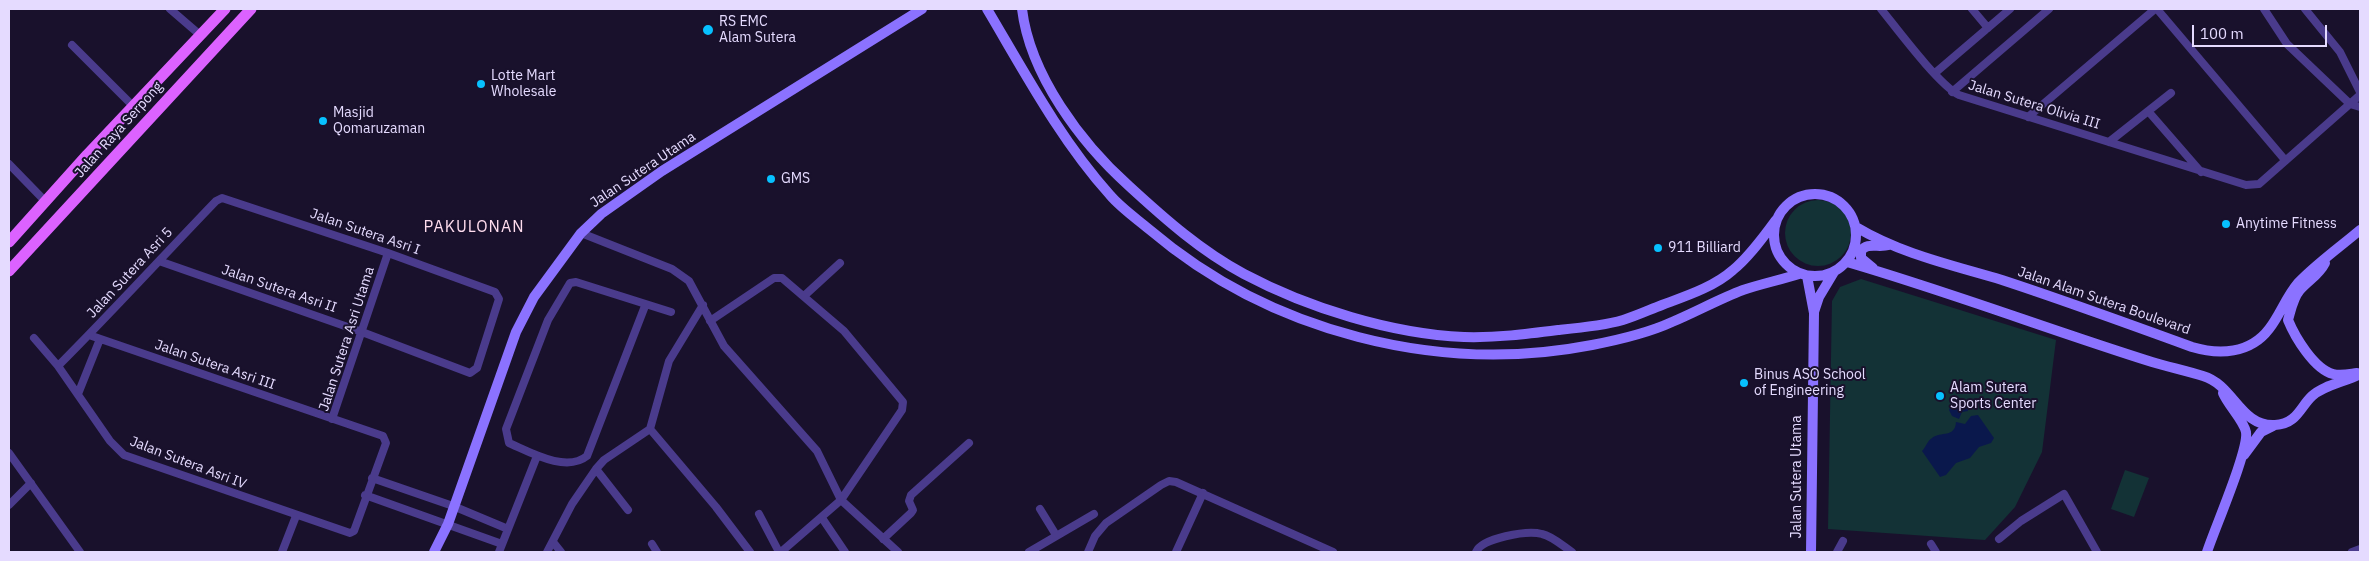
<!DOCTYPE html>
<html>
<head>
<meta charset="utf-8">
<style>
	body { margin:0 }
	#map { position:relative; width:2369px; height:561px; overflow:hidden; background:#19112c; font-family:"IBM Plex Sans",sans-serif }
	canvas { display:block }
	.frame { position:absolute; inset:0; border:10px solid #e5dbff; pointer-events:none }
	.scale { position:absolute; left:2192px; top:25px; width:135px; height:22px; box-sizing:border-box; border:2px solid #e5dbff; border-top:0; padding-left:6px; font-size:15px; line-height:18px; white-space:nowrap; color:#e5dbff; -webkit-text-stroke:4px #19112c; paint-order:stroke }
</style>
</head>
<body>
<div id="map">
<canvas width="2369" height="561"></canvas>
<div class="frame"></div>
<div class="scale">100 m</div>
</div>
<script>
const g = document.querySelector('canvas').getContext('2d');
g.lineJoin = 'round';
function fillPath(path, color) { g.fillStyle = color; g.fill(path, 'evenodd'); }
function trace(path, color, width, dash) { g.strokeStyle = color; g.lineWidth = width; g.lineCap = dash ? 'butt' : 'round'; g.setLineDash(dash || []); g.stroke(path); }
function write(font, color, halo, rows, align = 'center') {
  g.font = font + ' "IBM Plex Sans",sans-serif'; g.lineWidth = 4; g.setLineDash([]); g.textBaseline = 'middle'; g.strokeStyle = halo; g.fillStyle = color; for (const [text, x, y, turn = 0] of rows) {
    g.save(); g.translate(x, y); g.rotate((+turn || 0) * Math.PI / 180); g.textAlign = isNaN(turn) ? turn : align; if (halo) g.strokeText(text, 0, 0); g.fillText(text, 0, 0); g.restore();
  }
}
fillPath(new Path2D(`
	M1785 233a33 33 0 1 1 66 0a33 33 0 1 1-66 0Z
	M 1861,279 L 2056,340 L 2042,452 L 2015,507 L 1985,540 L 1828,529 L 1832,301 L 1840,287 Z
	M 2125,470 L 2149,478 L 2134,517 L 2111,509 Z`), '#133236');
fillPath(new Path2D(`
	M 1957,398 L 1966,402 L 1968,411 L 1962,412 L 1959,419 L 1952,416 L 1949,410 L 1953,401 Z
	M 1978,415 L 1994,438 L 1991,443 L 1979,447 L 1970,458 L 1956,463 L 1946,475 L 1940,477 L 1922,451 C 1926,447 1927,441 1932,438 C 1941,431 1955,438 1956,422 L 1965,424 L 1971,416 Z`), '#0a184c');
trace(new Path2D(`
	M 170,9 L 199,34
	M 1881,9 C 1898,30 1938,84 1959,95 L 2246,185 L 2259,184 L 2360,95
	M 1972,9 L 1988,28
	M 2157,9 L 2285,160
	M 2264,9 L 2287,44 L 2350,104 L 2360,107
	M 2305,9 L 2340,52 L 2360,92
	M 72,45 L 133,106
	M 1935,73 L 2010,9
	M 1952,92 L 2049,9
	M 2148,111 L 2201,172
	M 2028,117 L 2155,9
	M 2109,142 L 2171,93
	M 9,164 L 45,201
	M 581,233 L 672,269 L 689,281 L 724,346 L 817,451 L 841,500 L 781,552
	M 804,296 L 840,263
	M 703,305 L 669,361 L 650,429 L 716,507 L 750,552
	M 645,306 L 587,456 C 566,473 530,452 509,443 L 506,429 L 548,320 L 570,283 L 576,282 L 671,312
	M 710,321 L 774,278 L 782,278 L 844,331 L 903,402 L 902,410 L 841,500 L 898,552
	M 34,338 L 58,366 L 110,441 L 124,455 L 350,533 L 354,531 L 386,443 L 383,436 L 89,335
	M 58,366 C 112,312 163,256 216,201 L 222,198 L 388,253 L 495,292 L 499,299 L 477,368 L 470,373 L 362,332 L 159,261
	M 78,394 L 100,339
	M 332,419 L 388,253
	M 9,453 L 80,552
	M 372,478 L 453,506 L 508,529
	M 365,495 L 502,544
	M 9,505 L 31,483
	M 1040,509 L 1056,535
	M 628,510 L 596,469 L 604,460 L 650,429
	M 759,514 L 779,552
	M 822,518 L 845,552
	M 883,539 L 911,513 L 913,510 L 909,501 L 911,495 L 969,443
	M 1999,539 L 2021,521 L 2064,494 L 2097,552
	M 553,542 L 561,552
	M 652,544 L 657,552
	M 1931,544 L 1936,552
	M 282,552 L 296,516
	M 499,552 L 537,456
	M 547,552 L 572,504 L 596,469
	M 1029,552 L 1094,514
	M 1088,552 L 1095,536 L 1106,523 L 1161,485 L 1169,481 L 1176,482 L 1333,552
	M 1176,552 L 1203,493
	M 1476,552 C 1482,538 1527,530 1542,534 C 1552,536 1563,546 1572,552
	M 1837,552 L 1843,541
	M 2352,552 L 2360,549`), '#4a3b8c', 8);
trace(new Path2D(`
	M 987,9 C 1025,73 1060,139 1110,195 C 1121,208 1137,219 1150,230 C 1270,332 1438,375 1592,345 C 1618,340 1648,333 1672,322 C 1696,312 1719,299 1743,290 C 1761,284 1780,280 1799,274
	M 1022,9 C 1030,75 1081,143 1129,186 C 1165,219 1201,251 1244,274 C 1308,308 1392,334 1464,337 C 1496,338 1527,334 1558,330 C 1579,328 1602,326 1623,320 C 1636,316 1649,310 1662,305 C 1686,296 1714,287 1733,270 C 1750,256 1763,237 1776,220
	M1774 235a41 41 0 1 1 82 0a41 41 0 1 1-82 0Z
	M 1856,227 C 1901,254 1952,265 2002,280 C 2066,301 2129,324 2192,347 C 2219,355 2250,354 2269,329 C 2280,315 2286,297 2298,283 C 2316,264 2340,247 2360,230
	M 1847,262 C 1950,292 2050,330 2152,362 C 2169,367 2187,371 2203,376 C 2234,385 2240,427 2275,425 C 2297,424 2300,407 2312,396 C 2324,385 2345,382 2360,374
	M 2325,263 C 2319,275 2309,280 2300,290 C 2293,298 2291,310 2288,320 C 2295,337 2314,369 2333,374 C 2341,376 2349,374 2357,373
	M 1873,268 L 1861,258 L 1861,251 C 1867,242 1878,248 1889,245
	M 1807,276 L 1814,313 L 1811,552
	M 1814,312 L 1819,297 L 1834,272
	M 2244,455 L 2261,432 L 2273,426
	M 434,552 L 448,524 L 516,332 L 534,297 L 581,233 L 601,214 L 662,171 L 922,9
	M 2207,552 C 2214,530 2249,450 2246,432 C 2244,421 2228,405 2223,393`), '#8b72ff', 10);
trace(new Path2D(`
	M 9,242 L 87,155 L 225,9
	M 9,271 L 251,9`), '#dc62ff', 11);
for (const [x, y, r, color] of [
	[708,30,6,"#07c1ff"],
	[481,84,5,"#07c1ff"],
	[323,121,5,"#07c1ff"],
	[771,179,5,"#07c1ff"],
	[2226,224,5,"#07c1ff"],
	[1658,248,5,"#07c1ff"],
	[1744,383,5,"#07c1ff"],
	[1940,396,5,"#07c1ff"]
]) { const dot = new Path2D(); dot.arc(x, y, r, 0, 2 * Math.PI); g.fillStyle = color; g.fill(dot); trace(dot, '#19112c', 2); }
write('14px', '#e5dbff', '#19112c', [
	["RS EMC",719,22],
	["Alam Sutera",719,38],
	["Lotte Mart",491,76],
	["Wholesale",491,92],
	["Masjid",333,113],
	["Qomaruzaman",333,129],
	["GMS",781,179],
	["Anytime Fitness",2236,224],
	["911 Billiard",1668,248],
	["Binus ASO School",1754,375],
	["of Engineering",1754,391],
	["Alam Sutera",1950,388],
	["Sports Center",1950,404]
], 'left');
write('14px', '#e5dbff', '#19112c', [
	["Jalan Sutera Olivia III",2034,105,17],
	["Jalan Raya Serpong",119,130,-48],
	["Jalan Sutera Utama",643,170,-34],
	["Jalan Sutera Asri I",365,232,19],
	["Jalan Sutera Asri 5",130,273,-47],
	["Jalan Sutera Asri II",279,289,19],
	["Jalan Alam Sutera Boulevard",2104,301,19],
	["Jalan Sutera Asri Utama",347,339,-72],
	["Jalan Sutera Asri III",215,365,19],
	["Jalan Sutera Asri IV",188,463,21],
	["Jalan Sutera Utama",1797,477,-90]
]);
g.letterSpacing = '1px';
write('16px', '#fde', '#19112c', [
	["PAKULONAN",474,227]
]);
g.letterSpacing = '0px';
</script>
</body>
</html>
